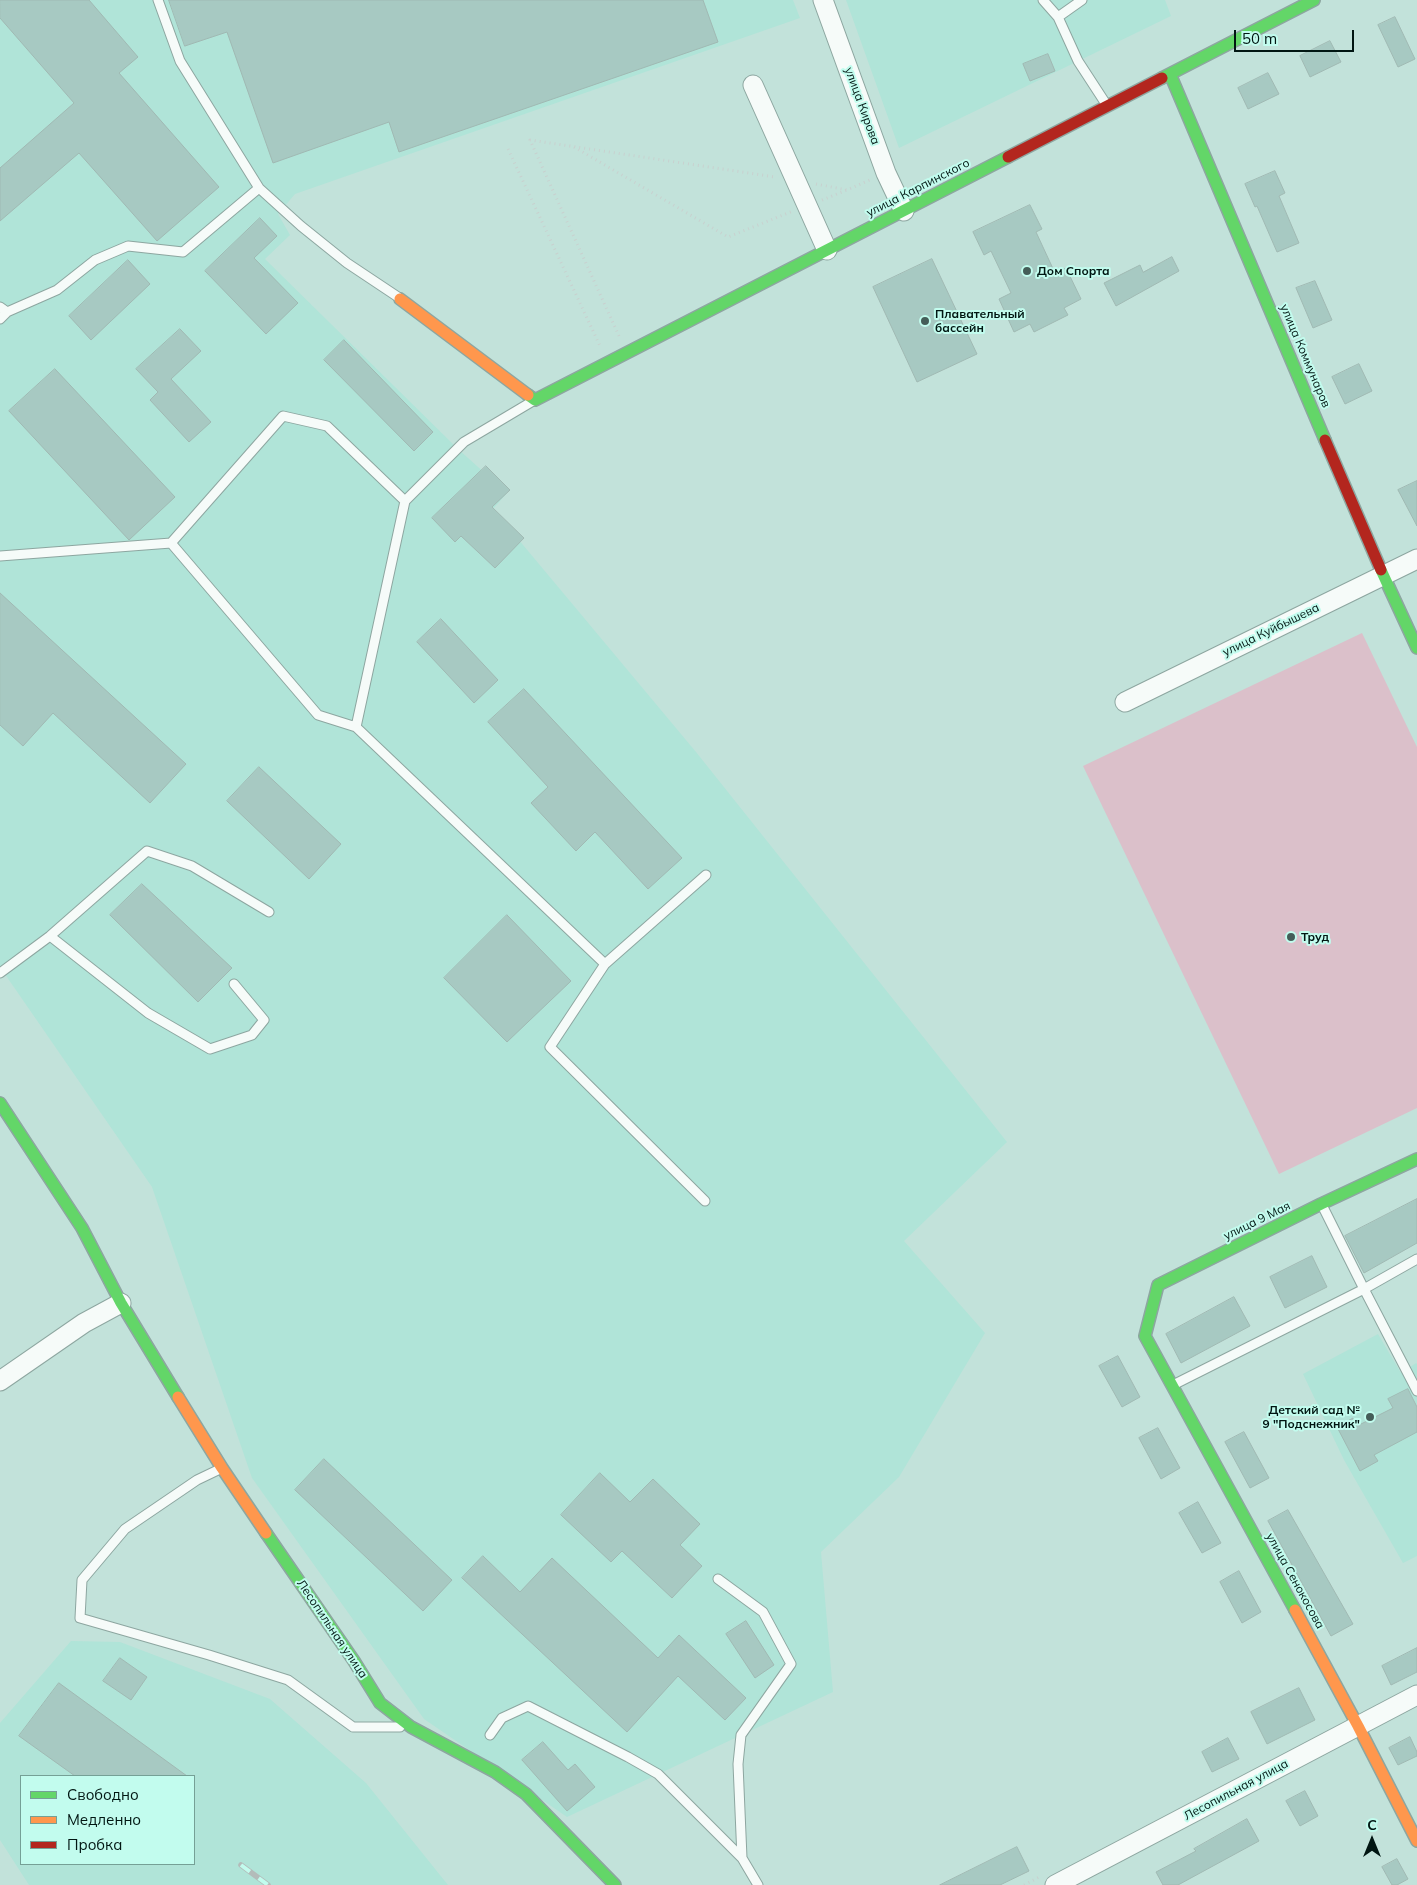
<!DOCTYPE html>
<html>
<head>
<meta charset="utf-8">
<style>
	body { margin:0 }
	#map { position:relative; width:1417px; height:1885px; overflow:hidden; background:#c2e2da; font-family:Mulish,sans-serif }
	canvas { display:block }
	.legend { position:absolute; left:20px; top:1775px; width:175px; height:90px; box-sizing:border-box; background:#c2fcee; border:1px solid #75a096; margin:0; padding:6px 9px; list-style:none; font-size:15px; color:#011612 }
	.legend li { display:flex; align-items:center; gap:10px; height:25px }
	.legend b { width:25px; border:1px solid #75a096 }
	.north { position:absolute; left:1347px; top:1815px; width:50px; height:50px; -webkit-text-stroke:4px #c2fcee; paint-order:stroke; rotate:0deg; font-size:14px; font-weight:700; line-height:20px; text-align:center; color:#011612 }
	.north::after { content:''; display:block; margin:auto; width:18px; height:22px; background:#011612; clip-path:polygon(50% 0,100% 100%,50% 72%,0 100%) }
	.scale { position:absolute; left:1234px; top:30px; width:120px; height:22px; box-sizing:border-box; border:2px solid #011612; border-top:0; padding-left:6px; font-size:15px; line-height:18px; white-space:nowrap; color:#011612; -webkit-text-stroke:4px #c2fcee; paint-order:stroke }
</style>
</head>
<body>
<div id="map">
<canvas width="1417" height="1885"></canvas>
<ul class="legend">
<li><b style="height:6px;background:#63d668"></b>Свободно</li>
<li><b style="height:6px;background:#ff974d"></b>Медленно</li>
<li><b style="height:6px;background:#b3261e"></b>Пробка</li>
</ul>
<div class="north">С</div>
<div class="scale">50 m</div>
</div>
<script>
const g = document.querySelector('canvas').getContext('2d');
g.lineJoin = 'round';
function fillPath(path, color) { g.fillStyle = color; g.fill(path, 'evenodd'); }
function trace(path, color, width, dash) { g.strokeStyle = color; g.lineWidth = width; g.lineCap = dash ? 'butt' : 'round'; g.setLineDash(dash || []); g.stroke(path); }
function write(font, color, halo, rows, align = 'center') {
  g.font = font + ' Mulish,sans-serif'; g.lineWidth = 4; g.setLineDash([]); g.textBaseline = 'middle'; g.strokeStyle = halo; g.fillStyle = color; for (const [text, x, y, turn = 0] of rows) {
    g.save(); g.translate(x, y); g.rotate((+turn || 0) * Math.PI / 180); g.textAlign = isNaN(turn) ? turn : align; if (halo) g.strokeText(text, 0, 0); g.fillText(text, 0, 0); g.restore();
  }
}
fillPath(new Path2D(`
	M 0,0 L 793,0 L 800,18 L 295,194 L 278,214 L 290,235 L 265,259 L 458,449 L 507,493 L 493,509 L 696,752 L 1007,1142 L 904,1241 L 985,1333 L 899,1477 L 821,1552 L 833,1692 L 567,1817 L 424,1719 L 252,1478 L 152,1187 L 0,967 Z
	M 846,0 L 1165,0 L 1171,16 L 899,148 Z
	M 1378,1334 L 1401,1373 L 1416,1363 L 1417,1364 L 1417,1556 L 1403,1563 L 1344,1460 L 1303,1374 Z
	M 71,1641 L 120,1642 L 270,1699 L 366,1783 L 448,1885 L 29,1885 L 0,1840 L 0,1723 ZM 21,1776 L 194,1776 L 194,1864 L 21,1864 Z`), '#b0e4d8');
fillPath(new Path2D(`
	M 1362,633 L 1417,747 L 1417,1108 L 1279,1174 L 1083,766 Z`), '#dbc0ca');
const building = new Path2D(`
	M 0,0 L 89,0 L 138,57 L 119,73 L 219,187 L 157,241 L 79,153 L 0,221 L 0,168 L 74,103 L 0,18 Z
	M 169,0 L 703,0 L 718,42 L 399,152 L 389,122 L 273,163 L 227,32 L 185,46 Z
	M 1395,17 L 1415,59 L 1398,67 L 1378,25 Z
	M 1330,41 L 1341,62 L 1310,77 L 1300,56 Z
	M 1048,54 L 1055,71 L 1030,81 L 1023,64 Z
	M 1268,73 L 1279,94 L 1248,109 L 1238,88 Z
	M 1275,171 L 1285,193 L 1279,196 L 1299,243 L 1277,252 L 1257,206 L 1255,207 L 1245,184 Z
	M 1030,205 L 1042,229 L 1036,232 L 1055,273 L 1066,268 L 1081,299 L 1064,308 L 1068,315 L 1034,332 L 1030,324 L 1014,332 L 999,299 L 1011,293 L 991,251 L 984,255 L 973,232 Z
	M 260,218 L 277,236 L 254,258 L 298,303 L 266,334 L 205,271 Z
	M 1172,257 L 1179,271 L 1116,306 L 1104,283 L 1140,265 L 1143,272 Z
	M 932,259 L 977,354 L 917,382 L 873,287 Z
	M 128,260 L 150,284 L 91,340 L 69,316 Z
	M 1315,281 L 1332,320 L 1313,328 L 1296,288 Z
	M 180,329 L 201,351 L 171,379 L 211,422 L 189,442 L 150,400 L 158,392 L 136,369 Z
	M 344,340 L 433,432 L 414,451 L 324,360 Z
	M 1359,364 L 1372,391 L 1345,404 L 1332,377 Z
	M 55,369 L 175,497 L 129,540 L 9,411 Z
	M 486,466 L 510,490 L 492,507 L 524,538 L 495,568 L 461,536 L 455,542 L 432,518 Z
	M 1417,481 L 1417,526 L 1398,490 Z
	M 0,593 L 186,764 L 150,803 L 53,713 L 23,746 L 0,725 Z
	M 441,619 L 498,680 L 474,703 L 417,642 Z
	M 524,689 L 682,858 L 648,889 L 595,832 L 576,851 L 531,803 L 548,787 L 488,722 Z
	M 259,767 L 341,844 L 309,879 L 227,801 Z
	M 142,884 L 232,968 L 198,1002 L 110,915 Z
	M 507,915 L 571,981 L 507,1042 L 444,978 Z
	M 1417,1199 L 1417,1243 L 1364,1273 L 1345,1236 Z
	M 1312,1256 L 1327,1287 L 1285,1308 L 1270,1277 Z
	M 1234,1297 L 1250,1326 L 1181,1363 L 1166,1334 Z
	M 1118,1356 L 1140,1397 L 1122,1407 L 1099,1366 Z
	M 1408,1389 L 1417,1407 L 1417,1432 L 1374,1455 L 1378,1461 L 1360,1471 L 1337,1427 L 1353,1418 L 1357,1426 L 1393,1408 L 1388,1399 Z
	M 1158,1428 L 1180,1468 L 1161,1479 L 1139,1438 Z
	M 1244,1432 L 1269,1478 L 1250,1488 L 1225,1442 Z
	M 324,1459 L 452,1580 L 423,1611 L 295,1490 Z
	M 600,1473 L 630,1502 L 653,1479 L 700,1524 L 680,1545 L 702,1566 L 672,1598 L 622,1551 L 611,1562 L 561,1515 Z
	M 1198,1502 L 1221,1543 L 1202,1553 L 1179,1513 Z
	M 1288,1510 L 1353,1624 L 1331,1636 L 1268,1521 Z
	M 483,1556 L 520,1592 L 552,1558 L 658,1658 L 679,1635 L 746,1698 L 725,1720 L 678,1676 L 627,1732 L 462,1578 Z
	M 1239,1571 L 1261,1612 L 1242,1623 L 1220,1582 Z
	M 746,1621 L 774,1665 L 755,1678 L 726,1634 Z
	M 1417,1648 L 1417,1672 L 1391,1685 L 1382,1666 Z
	M 120,1658 L 147,1677 L 131,1700 L 103,1681 Z
	M 59,1683 L 187,1776 L 75,1776 L 19,1736 Z
	M 1299,1688 L 1315,1720 L 1267,1744 L 1251,1712 Z
	M 1410,1737 L 1417,1752 L 1417,1756 L 1398,1765 L 1389,1748 Z
	M 1228,1738 L 1239,1759 L 1212,1772 L 1202,1752 Z
	M 543,1742 L 568,1770 L 575,1764 L 595,1787 L 567,1811 L 522,1760 Z
	M 1305,1791 L 1318,1816 L 1300,1826 L 1286,1801 Z
	M 1247,1819 L 1259,1841 L 1178,1885 L 1163,1885 L 1156,1872 L 1196,1851 L 1194,1849 Z
	M 1017,1847 L 1029,1871 L 1000,1885 L 940,1885 Z
	M 1397,1859 L 1408,1879 L 1397,1885 L 1392,1885 L 1382,1867 Z`);
fillPath(building, '#a7c9c2');
trace(building, '#a0b9b3', 1);
const lane = new Path2D(`
	M 158,0 L 180,61 L 259,188 L 301,226 L 347,263 L 398,297
	M 1043,0 L 1058,17
	M 1082,0 L 1058,17 L 1078,61 L 1106,104
	M 0,307 L 7,312 L 57,290 L 95,260 L 128,246 L 183,252 L 259,188
	M 0,319 L 7,312
	M 533,401 L 464,442 L 405,501 L 356,727 L 605,964 L 706,875
	M 171,543 L 283,416 L 327,426 L 405,501
	M 0,556 L 171,543 L 318,715 L 356,727
	M 50,936 L 148,1013 L 210,1049 L 252,1035 L 264,1020 L 234,984
	M 605,964 L 550,1047 L 705,1201
	M 0,973 L 50,936 L 147,851 L 192,866 L 269,912
	M 1323,1207 L 1364,1289 L 1417,1391
	M 1173,1385 L 1364,1289 L 1417,1259
	M 220,1469 L 197,1480 L 125,1529 L 82,1580 L 80,1618 L 209,1655 L 288,1680 L 353,1727 L 400,1727
	M 718,1579 L 763,1612 L 791,1664 L 741,1735 L 738,1764 L 742,1858 L 758,1885
	M 490,1735 L 502,1718 L 528,1706 L 628,1757 L 658,1774 L 742,1858`);
const street = new Path2D(`
	M 823,0 L 886,173 L 904,211
	M 753,85 L 827,250
	M 1125,702 L 1417,559
	M 0,1381 L 84,1323 L 121,1303
	M 1055,1885 L 1417,1695`);
const fast = new Path2D(`
	M 1170,74 L 1325,440
	M 1162,78 L 1314,0
	M 528,395 L 535,400 L 1008,157
	M 1381,570 L 1417,648
	M 0,1103 L 82,1228 L 121,1303 L 178,1397
	M 266,1533 L 354,1661 L 380,1703 L 411,1727 L 495,1772 L 526,1794 L 615,1885
	M 1295,1610 L 1145,1336 L 1158,1285 L 1321,1204 L 1417,1159`);
const slow = new Path2D(`
	M 400,299 L 528,395
	M 178,1397 L 222,1468 L 266,1533
	M 1295,1610 L 1358,1726 L 1417,1841`);
const jam = new Path2D(`
	M 1008,157 L 1162,78
	M 1325,440 L 1381,570`);
trace(lane, '#8da6a0', 11);
trace(street, '#8da6a0', 21);
trace(fast, '#8da6a0', 14);
trace(slow, '#8da6a0', 14);
trace(jam, '#8da6a0', 14);
trace(new Path2D(`
	M 574,147 L 728,237 L 793,211
	M 508,149 L 600,346
	M 816,184 L 847,190 L 872,179
	M 822,200 L 847,190
	M 619,336 L 530,140 L 775,177
	M 1024,1885 L 1041,1876`), '#c8d1cf', 3, [1, 4]);
trace(lane, '#f6fbf9', 9);
trace(street, '#f6fbf9', 19);
trace(fast, '#63d668', 11);
trace(slow, '#ff974d', 11);
trace(jam, '#b3261e', 11);
const rail = new Path2D(`
	M 241,1865 L 268,1885`);
trace(rail, '#b3bcba', 5.5);
trace(rail, '#c2fcee', 4, [11]);
for (const [x, y, r, color] of [
	[1027,271,5,"#455d58"],
	[925,321,5,"#455d58"],
	[1291,937,5,"#455d58"],
	[1370,1417,5,"#455d58"]
]) { const dot = new Path2D(); dot.arc(x, y, r, 0, 2 * Math.PI); g.fillStyle = color; g.fill(dot); trace(dot, '#c2fcee', 2); }
write('12px', '#011612', '#c2fcee', [
	["улица Кирова",862,106,70],
	["улица Карпинского",918,188,-27],
	["улица Коммунаров",1305,356,67],
	["улица Куйбышева",1271,630,-26],
	["улица 9 Мая",1257,1221,-26],
	["улица Сенокосова",1295,1581,61],
	["Лесопильная улица",332,1629,56],
	["Лесопильная улица",1236,1790,-28]
]);
write('bold 12px', '#011612', '#c2fcee', [
	["Дом Спорта",1037,271],
	["Плавательный",935,314],
	["бассейн",935,328],
	["Труд",1301,937],
	["Детский сад №",1360,1410,"right"],
	["9 \"Подснежник\"",1360,1424,"right"]
], 'left');
</script>
</body>
</html>
